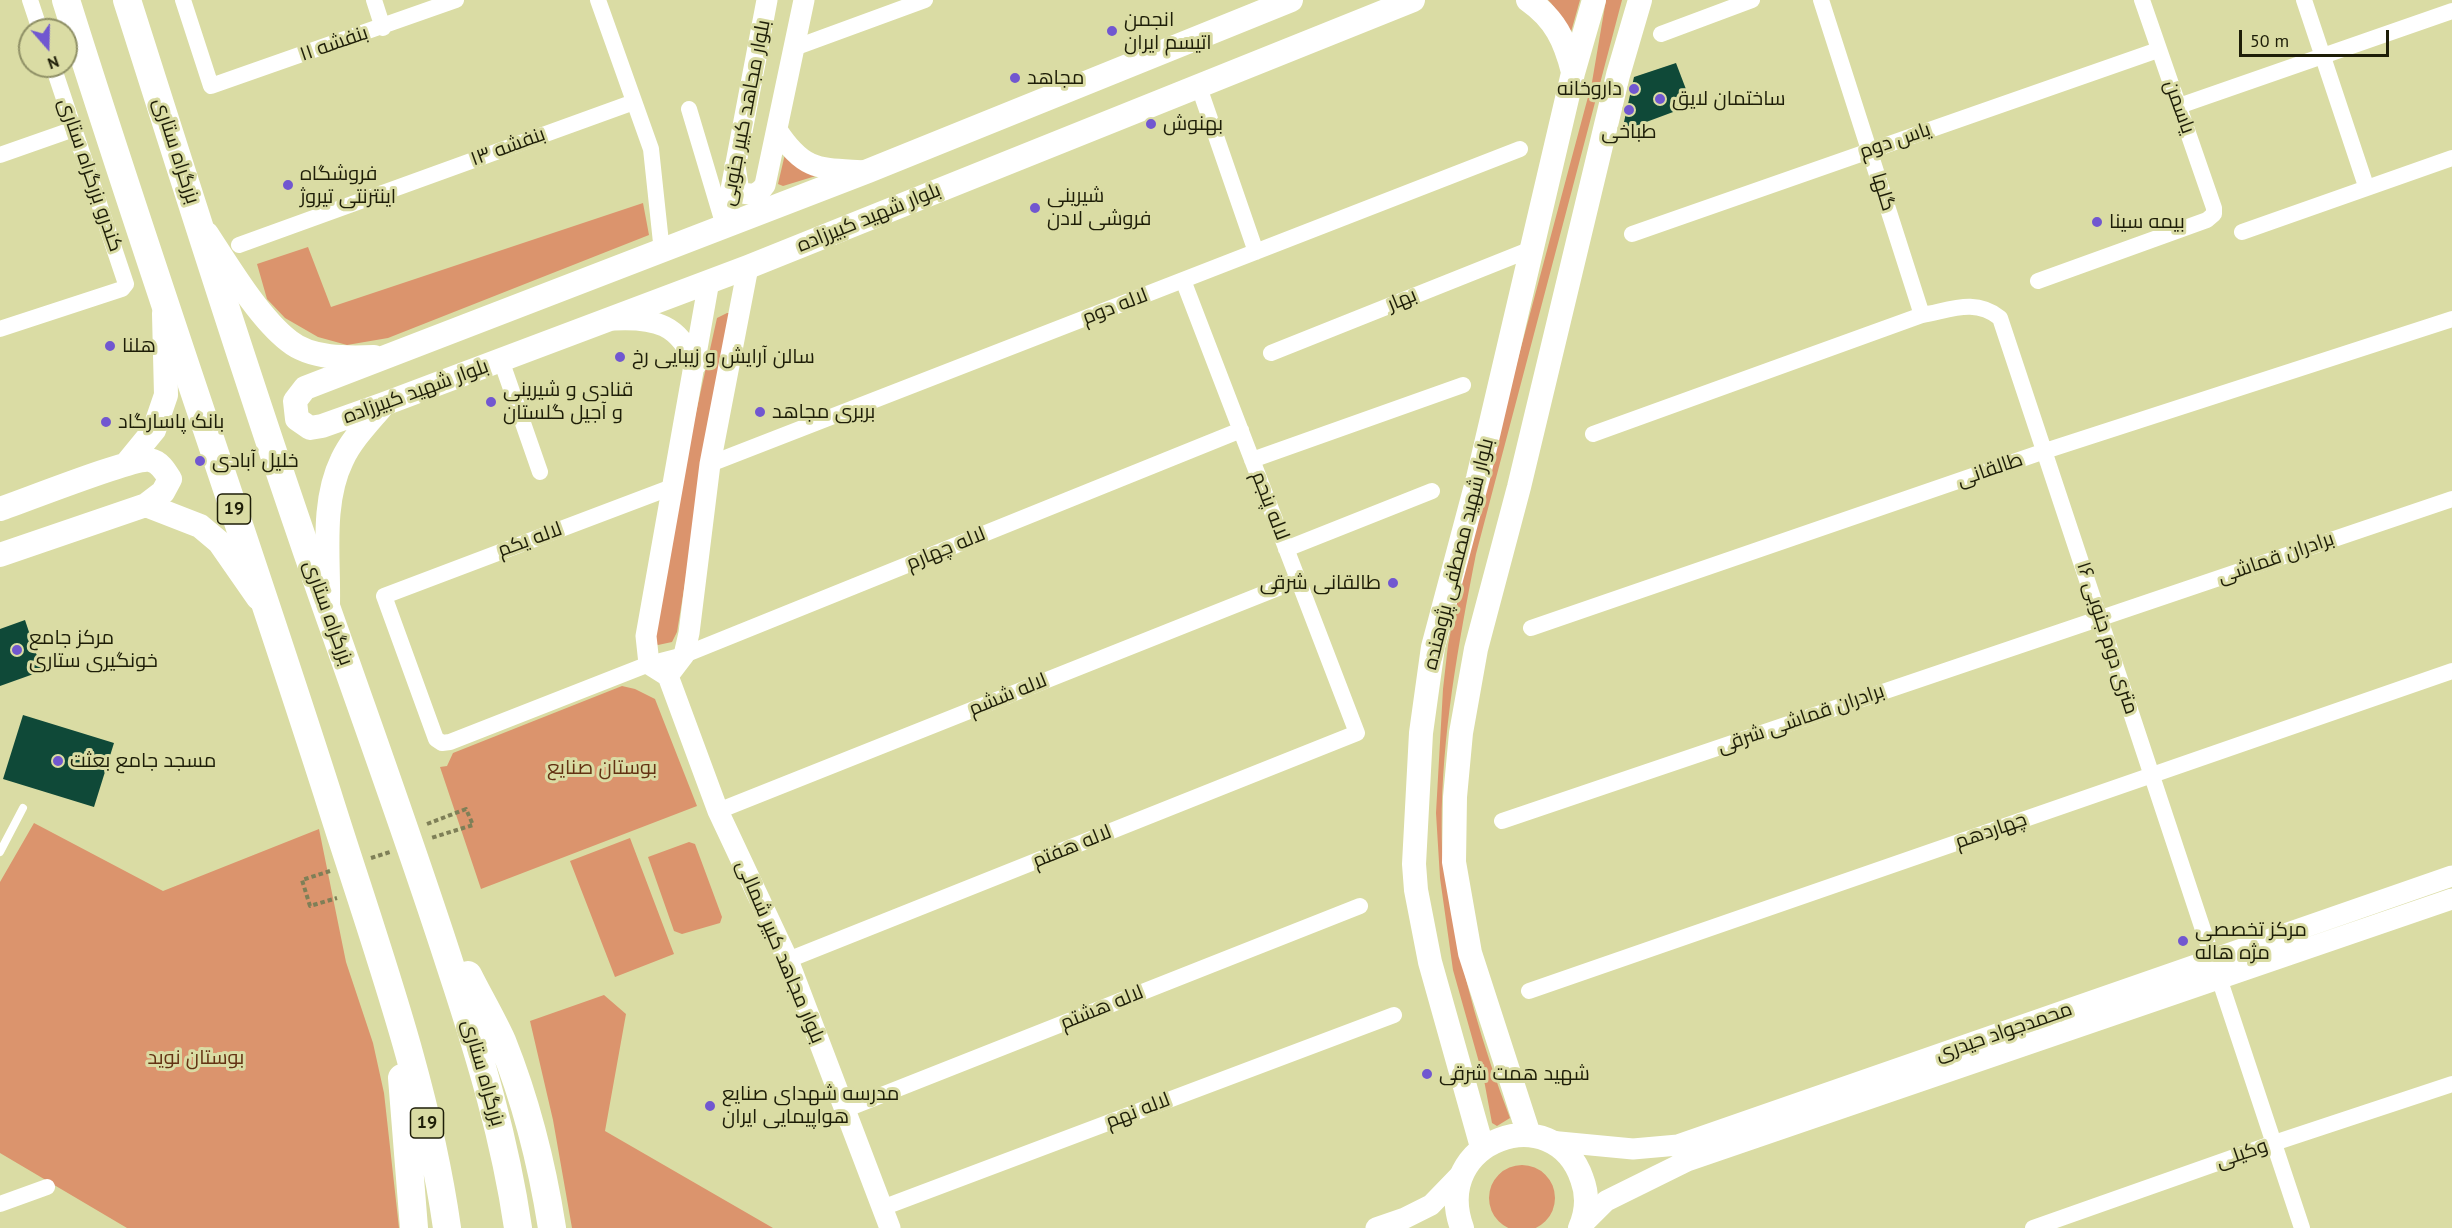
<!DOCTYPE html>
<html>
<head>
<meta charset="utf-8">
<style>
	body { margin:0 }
	#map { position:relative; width:2452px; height:1228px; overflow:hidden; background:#dadca4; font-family:"PT Sans",sans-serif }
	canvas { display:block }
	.north { position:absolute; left:18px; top:18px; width:60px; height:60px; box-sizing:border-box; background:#dadca4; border:2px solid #8f9066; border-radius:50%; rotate:160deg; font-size:16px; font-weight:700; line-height:24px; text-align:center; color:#1e1e08 }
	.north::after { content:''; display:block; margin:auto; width:21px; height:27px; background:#7157d0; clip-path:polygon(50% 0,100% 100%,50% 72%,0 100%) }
	.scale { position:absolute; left:2239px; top:30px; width:150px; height:27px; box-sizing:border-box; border:3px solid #1e1e08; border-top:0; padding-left:8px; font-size:18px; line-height:21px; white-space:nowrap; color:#1e1e08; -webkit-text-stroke:4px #dadca4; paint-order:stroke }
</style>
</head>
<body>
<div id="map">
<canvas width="2452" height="1228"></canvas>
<div class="north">N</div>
<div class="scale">50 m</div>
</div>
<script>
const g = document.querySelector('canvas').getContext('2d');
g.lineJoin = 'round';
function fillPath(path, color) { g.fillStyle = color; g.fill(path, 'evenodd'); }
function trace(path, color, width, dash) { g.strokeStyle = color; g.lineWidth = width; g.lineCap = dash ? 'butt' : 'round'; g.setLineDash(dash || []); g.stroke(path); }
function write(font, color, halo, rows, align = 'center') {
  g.font = font + ' "PT Sans",Cairo,sans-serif'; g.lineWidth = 6; g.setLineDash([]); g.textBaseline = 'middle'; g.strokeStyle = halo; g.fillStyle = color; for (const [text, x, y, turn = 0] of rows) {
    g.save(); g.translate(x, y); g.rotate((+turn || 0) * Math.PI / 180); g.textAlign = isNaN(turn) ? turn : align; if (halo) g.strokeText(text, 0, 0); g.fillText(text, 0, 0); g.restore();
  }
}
fillPath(new Path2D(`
	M 1548,0 L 1580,0 L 1571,32 L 1551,3 Z
	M 1606,0 L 1622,0 L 1476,554 C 1457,651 1439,749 1442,848 C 1443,865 1447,882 1450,898 C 1461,973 1483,1047 1510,1118 L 1497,1126 L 1492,1123 L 1484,1080 L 1453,970 L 1440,878 L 1436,813 L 1443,689 L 1448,645 L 1466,553 L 1592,82 Z
	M 785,154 L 819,175 L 783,186 L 778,184 Z
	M 643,203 L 649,235 L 388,338 L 347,345 L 318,337 L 285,318 L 267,299 L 257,264 L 308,247 L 331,307 Z
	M 727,313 L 729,313 L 677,632 L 672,642 L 658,645 L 652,642 L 675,507 L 717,318 Z
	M 622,686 L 635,689 L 655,699 L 697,806 L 481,889 L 440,767 L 447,766 L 453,753 Z
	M 34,823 L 163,891 L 319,829 L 346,962 L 373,1043 L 384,1093 L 399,1228 L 127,1228 L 0,1153 L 0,882 Z
	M 630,838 L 674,954 L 615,977 L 570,861 Z
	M 689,842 L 695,844 L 722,917 L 720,923 L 682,934 L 674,931 L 648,857 Z
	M 604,995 L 626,1014 L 605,1131 L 773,1228 L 572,1228 L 553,1120 L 530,1021 Z
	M1489 1198a33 33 0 1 1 66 0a33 33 0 1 1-66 0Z`), '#db946d');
fillPath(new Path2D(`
	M 1676,63 L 1692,105 L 1622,131 L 1634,77 Z
	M 25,620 L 42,671 L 0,686 L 0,629 Z
	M 23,715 L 114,743 L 94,807 L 3,779 Z`), '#0f4938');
trace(new Path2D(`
	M 427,824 L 466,809 L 473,825 L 431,838
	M 371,858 L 390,852
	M 330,871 L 302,880 L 310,906 L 337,898`), '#7e7f57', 4, [4.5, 3]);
trace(new Path2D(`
	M 0,852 L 23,808`), '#fff', 8);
trace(new Path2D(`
	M 30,0 L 40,30
	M 183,0 L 211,86 L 456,0
	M 374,0 L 383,28
	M 598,0 L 651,149 L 662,252
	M 1821,0 L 1922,315
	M 2304,0 L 2366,186
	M 1661,34 L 1752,0
	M 794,48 L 925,0
	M 1199,87 L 1256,252
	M 2179,106 L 2452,11
	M 689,109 L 724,226
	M 0,155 L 74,129
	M 2242,232 L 2452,158
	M 1632,234 L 2158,50
	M 239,245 L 634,102
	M 2038,281 L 2207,220 L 2214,214 L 2214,208 L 2142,0
	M 0,329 L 122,289 L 126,284 L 53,66
	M 1271,353 L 1534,248
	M 501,360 L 540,472
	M 1593,434 L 1922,315 C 1951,310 1975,298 2000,318 L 2302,1228
	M 1252,460 L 1463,385
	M 710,464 L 1520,149
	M 672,487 L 384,596 L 436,739 L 442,743 L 450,742 L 649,664 L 684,655 L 1241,430
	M 1286,549 L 1432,491
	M 1531,628 L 2045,451 L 2452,319
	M 718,811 L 1298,580
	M 1502,821 L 2452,499
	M 788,960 L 1357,733 L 1183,280
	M 1529,991 L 2452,671
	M 844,1110 L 1360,906
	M 0,1204 L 47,1187
	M 882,1208 L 1394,1015
	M 2033,1228 L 2274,1143 L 2452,1084`), '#fff', 16);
trace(new Path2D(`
	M 777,130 C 805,173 821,168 868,171
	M 735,166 L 739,192 C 750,195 758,196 765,185 L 804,0
	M 724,226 L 767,0
	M 709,281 L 646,636 L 649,664 L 668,676 L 718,811 L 788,960 L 890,1228
	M 614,320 C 656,318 679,324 696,365
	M 668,676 L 684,655 L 689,633 L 710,464 L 748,267
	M 1549,1141 L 1633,1149 L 1678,1145 L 2452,876
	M 1581,1226 L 1606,1201 L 1687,1161 L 2452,899
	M 1376,1228 L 1405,1218 L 1431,1205 L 1461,1174`), '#fff', 21);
trace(new Path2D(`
	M 1291,0 L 868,171 L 305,388 L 295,401 L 297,419 L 310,428 L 322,426 L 384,404 L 748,267 L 1413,0
	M 1528,0 C 1555,19 1565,40 1573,72
	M 207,234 C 228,266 259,318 289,341 C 311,359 347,358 374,357
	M 127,463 L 154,430 L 166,395 L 164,314
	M 146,505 L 200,526 L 219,542 L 258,598
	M 0,509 C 24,501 134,457 150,460 C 160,462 165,471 170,479 L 163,492 L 146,505 L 0,555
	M 328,603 C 329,557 321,503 342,460 C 351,440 369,422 383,405
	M 1529,1135 L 1470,953 L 1454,862 L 1455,797 L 1461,733 L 1476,649 L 1519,487 L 1618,75 L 1640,0
	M 1482,1147 L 1430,962 L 1416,890 L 1414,864 L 1421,733 L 1433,647 L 1478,478 L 1573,73 L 1594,0
	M 1462,1228 C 1430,1140 1554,1097 1582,1179 C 1588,1195 1587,1212 1580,1228`), '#fff', 24);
trace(new Path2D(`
	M 66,0 C 149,265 242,527 327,792 C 372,936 426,1079 447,1228
	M 127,0 C 196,216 264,433 340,646 C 378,754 417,862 452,971 C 480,1056 505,1139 518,1228
	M 468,975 C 479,997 492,1019 502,1041 C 526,1101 542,1164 552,1228
	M 402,1078 L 414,1228`), '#fff', 28);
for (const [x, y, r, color] of [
	[1112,31,6,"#7157d0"],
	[1015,78,6,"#7157d0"],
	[1634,89,6,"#7157d0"],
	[1660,99,6,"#7157d0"],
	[1629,110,6,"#7157d0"],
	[1151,124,6,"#7157d0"],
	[288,185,6,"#7157d0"],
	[1035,208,6,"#7157d0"],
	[2097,222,6,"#7157d0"],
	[110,346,6,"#7157d0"],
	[620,357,6,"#7157d0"],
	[491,402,6,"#7157d0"],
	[760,412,6,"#7157d0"],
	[106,422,6,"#7157d0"],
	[200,461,6,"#7157d0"],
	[1393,583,6,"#7157d0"],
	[17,650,6,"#7157d0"],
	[58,761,6,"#7157d0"],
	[2183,941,6,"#7157d0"],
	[1427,1074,6,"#7157d0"],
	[710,1106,6,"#7157d0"]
]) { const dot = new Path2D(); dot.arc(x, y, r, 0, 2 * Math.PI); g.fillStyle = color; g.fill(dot); trace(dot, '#dadca4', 2); }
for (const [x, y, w] of [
	[234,509,33],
	[427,1123,33]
]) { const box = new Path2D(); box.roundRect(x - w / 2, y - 15, w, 30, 4.5); g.fillStyle = '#dadca4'; g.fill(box); trace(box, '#1e1e08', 1.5); }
write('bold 18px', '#1e1e08', null, [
	["19",234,509],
	["19",427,1123]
]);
write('20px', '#1e1e08', '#dadca4', [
	["انجمن",1124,20],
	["اتیسم ایران",1124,43],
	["مجاهد",1027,78],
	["داروخانه",1622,89,"right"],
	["ساختمان لایق",1672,99],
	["بهنوش",1163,124],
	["طباخی",1629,132,"center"],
	["فروشگاه",300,174],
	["اینترنتی تیروژ",300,197],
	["شیرینی",1047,196],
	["فروشی لادن",1047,219],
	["بیمه سینا",2109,222],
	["هلنا",122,346],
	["سالن آرایش و زیبایی رخ",632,357],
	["قنادی و شیرینی",503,390],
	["و آجیل گلستان",503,413],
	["بربری مجاهد",772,412],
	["بانک پاسارگاد",118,422],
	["خلیل آبادی",212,461],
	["طالقانی شرقی",1381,583,"right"],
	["مرکز جامع",29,638],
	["خونگیری ستاری",29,661],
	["مسجد جامع بعثت",70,761],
	["مرکز تخصصی",2195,930],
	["مژه هاله",2195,953],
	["شهید همت شرقی",1439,1074],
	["مدرسه شهدای صنایع",722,1094],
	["هواپیمایی ایران",722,1117]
], 'left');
write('20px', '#1e1e08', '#dadca4', [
	["بنفشه ۱۱",334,44,-19],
	["یاسمن",2179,107,70],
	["بلوار مجاهد کبیر جنوبی",746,113,-79],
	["یاس دوم",1895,141,-19],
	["بنفشه ۱۳",508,147,-20],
	["بزرگراه ستاری",176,151,72],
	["کندرو بزرگراه ستاری",90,175,71],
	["گلها",1883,192,73],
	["بلوار شهید کبیرزاده",869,218,-22],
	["بهار",1402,300,-22],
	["لاله دوم",1115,307,-21],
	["بلوار شهید کبیرزاده",416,392,-20],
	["طالقانی",1990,470,-19],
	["لاله پنجم",1270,506,69],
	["لاله یکم",530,540,-20],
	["لاله چهارم",946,549,-22],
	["بلوار شهید مصطفی پژوهنده",1459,554,-76],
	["برادران قماشی",2276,558,-19],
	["بزرگراه ستاری",328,613,70],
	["۱۶ متری دوم جنوبی",2107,638,72],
	["لاله ششم",1008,695,-22],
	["برادران قماشی شرقی",1801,719,-19],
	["چهاردهم",1991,831,-19],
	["لاله هفتم",1072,847,-22],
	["بلوار مجاهد کبیر شمالی",780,952,67],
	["لاله هشتم",1102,1008,-22],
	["محمدجواد حیدری",2004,1032,-19],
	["بزرگراه ستاری",483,1073,74],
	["لاله نهم",1138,1111,-21],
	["وکیلی",2242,1154,-19]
]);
write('20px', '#633213', '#dadca4', [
	["بوستان صنایع",602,768],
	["بوستان نوید",196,1058]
]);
</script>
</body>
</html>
